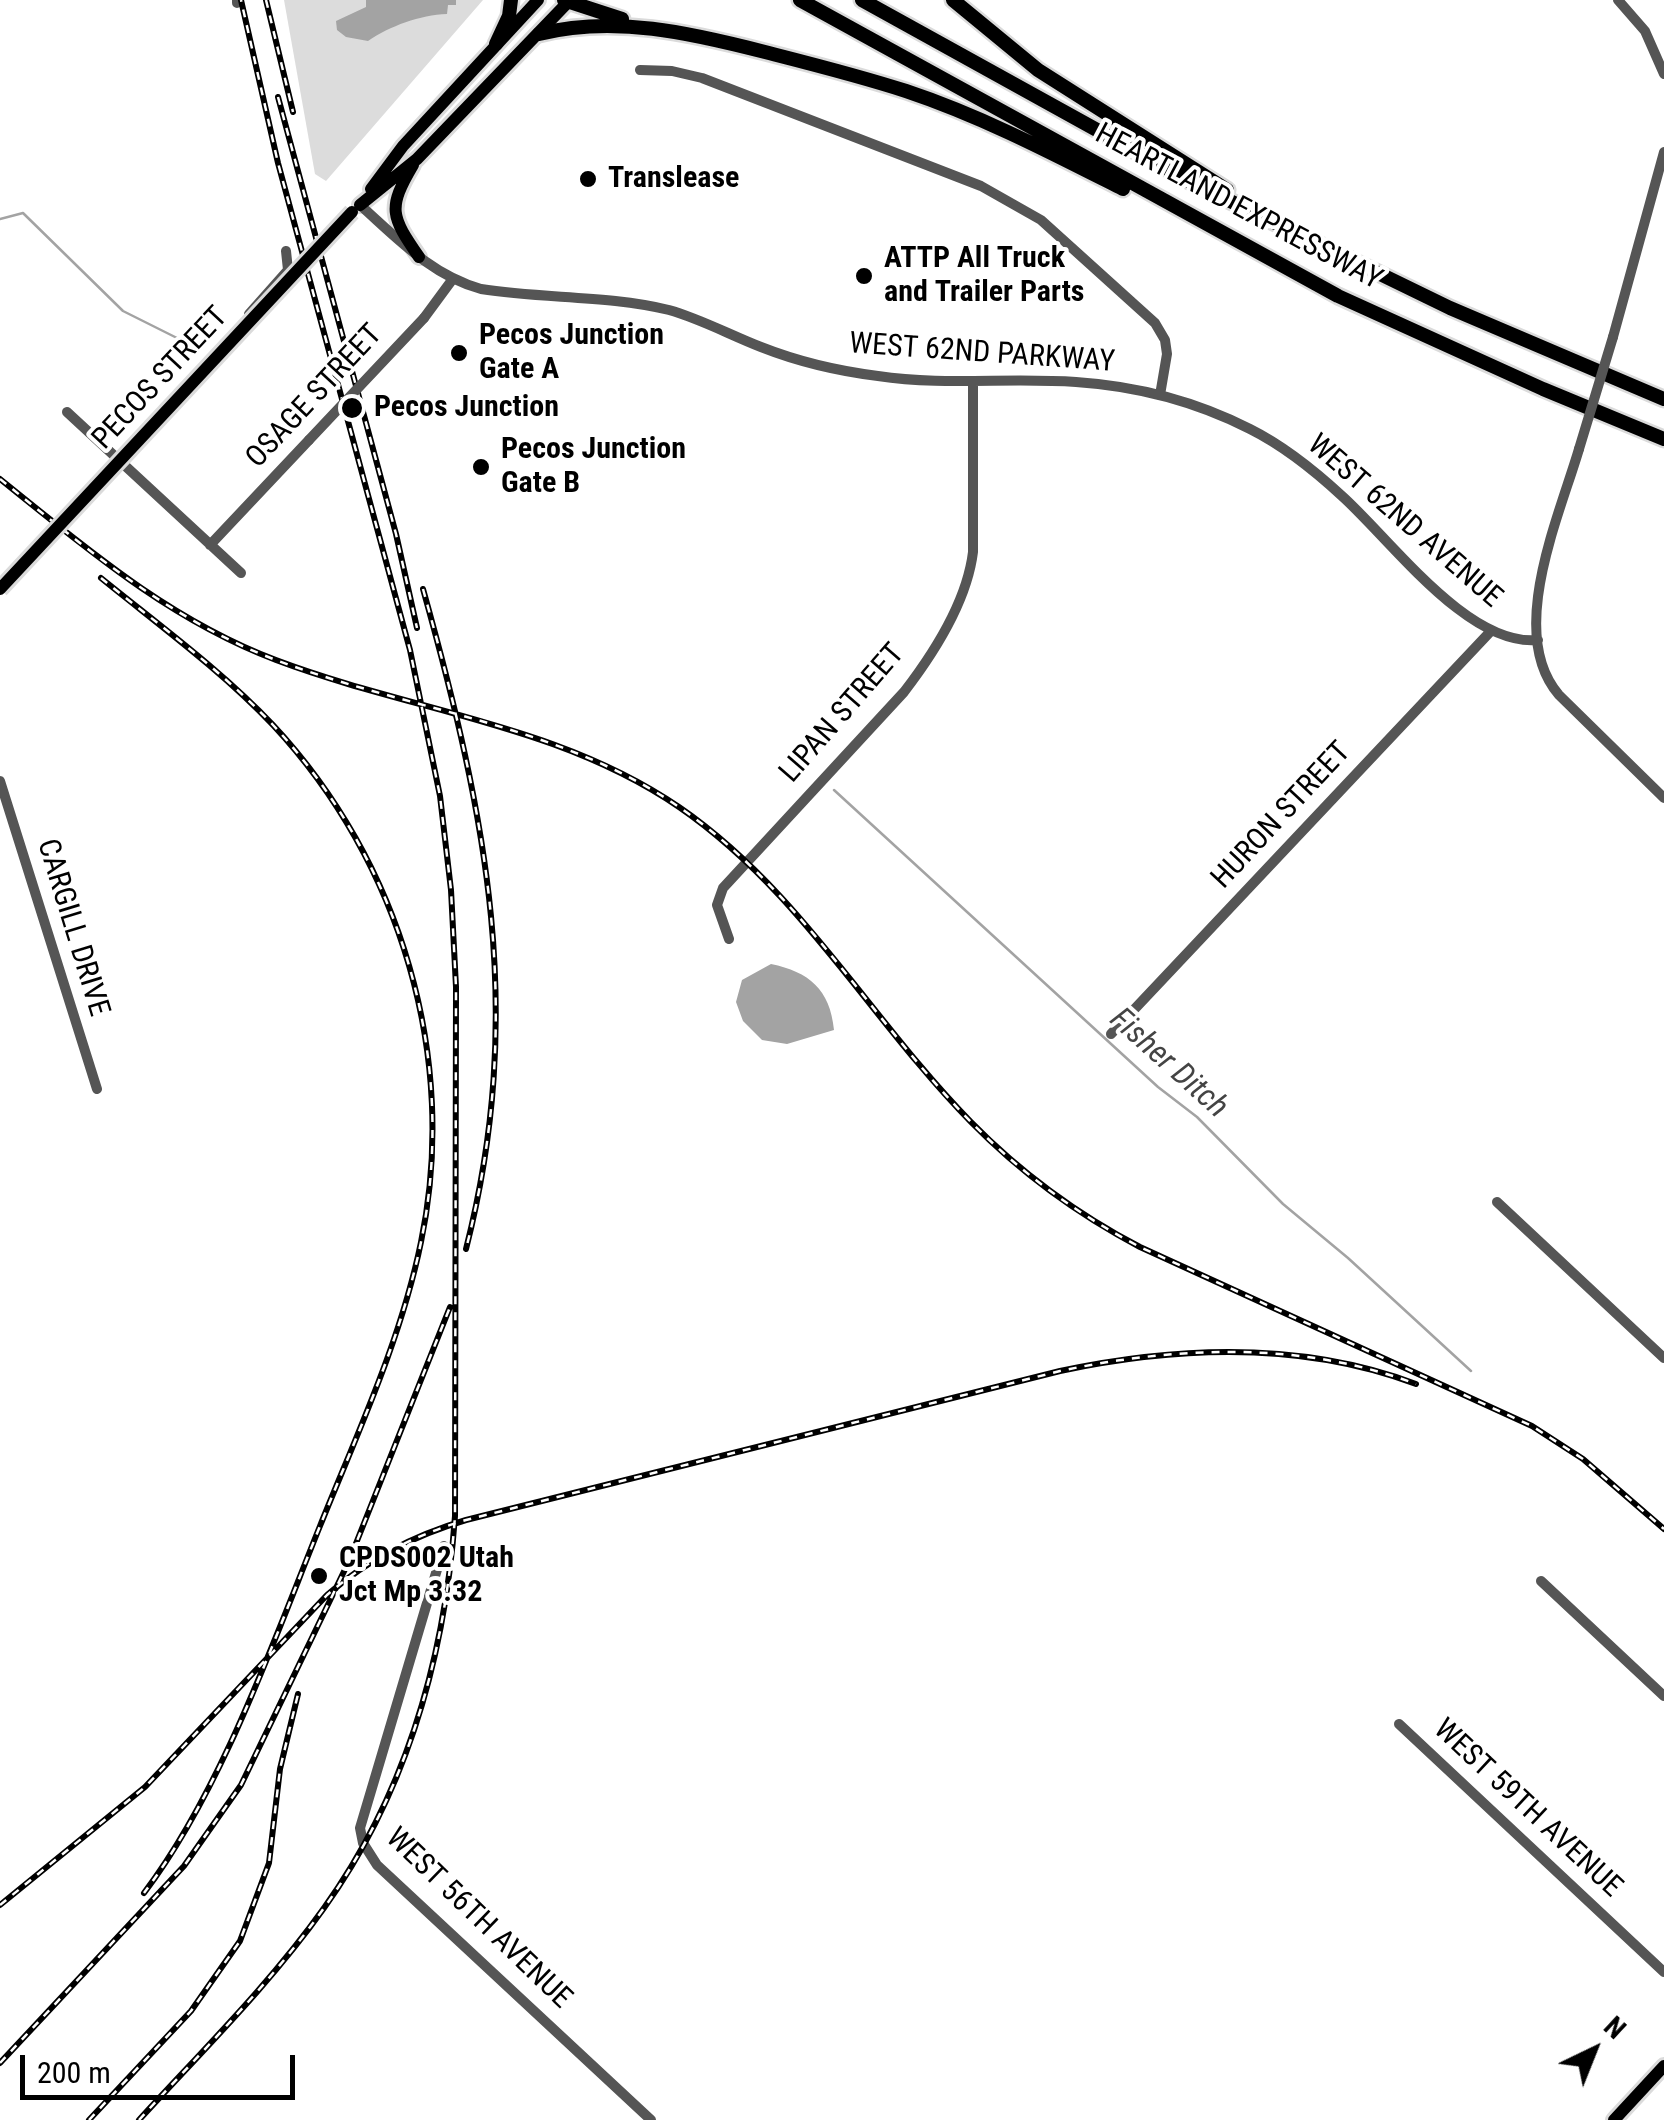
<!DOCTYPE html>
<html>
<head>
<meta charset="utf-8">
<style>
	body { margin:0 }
	#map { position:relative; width:1664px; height:2120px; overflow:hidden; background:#fff; font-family:"Roboto Condensed",sans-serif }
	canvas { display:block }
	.north { position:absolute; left:1544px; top:2000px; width:100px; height:100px; -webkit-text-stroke:8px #fff; paint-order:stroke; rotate:43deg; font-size:28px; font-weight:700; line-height:40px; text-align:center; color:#000 }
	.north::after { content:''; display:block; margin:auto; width:35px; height:45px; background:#000; clip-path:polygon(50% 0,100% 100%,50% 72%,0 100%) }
	.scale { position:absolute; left:20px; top:2055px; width:275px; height:45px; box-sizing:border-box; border:5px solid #000; border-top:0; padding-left:12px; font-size:30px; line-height:35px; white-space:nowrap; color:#000; -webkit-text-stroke:8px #fff; paint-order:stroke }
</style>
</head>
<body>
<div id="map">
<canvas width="1664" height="2120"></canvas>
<div class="north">N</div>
<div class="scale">200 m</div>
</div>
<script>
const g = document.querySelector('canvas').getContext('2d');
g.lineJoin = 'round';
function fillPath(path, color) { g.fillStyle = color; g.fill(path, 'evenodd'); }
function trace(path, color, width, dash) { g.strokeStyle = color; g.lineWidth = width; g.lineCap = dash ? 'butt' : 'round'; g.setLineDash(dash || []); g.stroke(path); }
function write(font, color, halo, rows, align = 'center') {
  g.font = font + ' "Roboto Condensed",sans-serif'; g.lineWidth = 8; g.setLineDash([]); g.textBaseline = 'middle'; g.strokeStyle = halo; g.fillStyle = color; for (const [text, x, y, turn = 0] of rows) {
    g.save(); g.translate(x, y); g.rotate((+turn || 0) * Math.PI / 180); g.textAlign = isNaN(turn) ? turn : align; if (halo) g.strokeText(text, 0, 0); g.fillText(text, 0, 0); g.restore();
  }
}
fillPath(new Path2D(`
	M 284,0 L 483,0 L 326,181 L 315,174 Z`), '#dcdcdc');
fillPath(new Path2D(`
	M 366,0 L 456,0 L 456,5 L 448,5 L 447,14 C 420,15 390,26 368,41 L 346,37 L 337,30 L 336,21 L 366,7 Z
	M 771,964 C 809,972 830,989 834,1030 L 787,1044 L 762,1040 L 743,1021 L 736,1002 L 742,980 Z`), '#a3a3a3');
trace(new Path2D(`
	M 0,219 L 23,213 L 123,311 L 195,347
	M 834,790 L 1158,1087 L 1197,1117 L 1283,1204 L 1348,1258 L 1471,1371`), '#a3a3a3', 2.5);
const major = new Path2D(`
	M 413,165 C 387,209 391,216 419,257
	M 371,189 L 403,146 L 538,0
	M 360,205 L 417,159 L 570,0
	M 1614,2120 L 1664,2066`);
const highway = new Path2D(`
	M 564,0 L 622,19
	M 800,0 L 1338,296 L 1543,389 L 1664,439
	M 862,0 L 1191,182 L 1450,308 L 1664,399
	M 953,0 L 1038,70 L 1227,190
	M 539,34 C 614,15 691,33 765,52 C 812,64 860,76 906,91 C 981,116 1052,153 1123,189
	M 496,44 L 509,16 L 511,0`);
trace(major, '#dbdbdb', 18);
trace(highway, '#dbdbdb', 19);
trace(new Path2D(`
	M 237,0 L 237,3
	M 1618,0 L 1645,31 L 1664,74
	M 640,70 L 672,71 L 702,78 L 981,186 L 1041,220 L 1155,323 L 1165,340 L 1167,354 L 1160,395
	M 360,205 C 397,238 431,275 481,289 C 543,299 608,295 669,310 C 701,319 730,335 761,347 C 799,362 838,371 878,376 C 944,386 1010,377 1076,382 C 1136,386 1197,402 1250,429 C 1284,446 1315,471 1342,496 C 1391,540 1468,647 1538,640
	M 249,314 L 288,270 L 286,251
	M 424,318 L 452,280
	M 1613,337 L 1664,152
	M 67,412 L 241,573
	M 1579,449 C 1559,517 1506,634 1559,695 L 1664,798
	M 210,545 L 309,440
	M 0,781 L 97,1089
	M 729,939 L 717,905 L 723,888 L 904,692 C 934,653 967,601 973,552 L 973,382
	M 1111,1034 L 1490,632
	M 1497,1202 L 1664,1358
	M 444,1546 L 360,1828 L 363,1843 L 377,1865 L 651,2120
	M 1541,1581 L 1664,1696
	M 1399,1724 L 1664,1972`), '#555', 10);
trace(major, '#000', 12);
trace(highway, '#000', 14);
const rail = new Path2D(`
	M 266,0 L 293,112
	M 278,97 L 396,534 L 417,628
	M 0,479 C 87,549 170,620 276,660 C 411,711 558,724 679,807 C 800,890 870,1019 971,1122 C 1021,1173 1077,1214 1140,1247 L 1532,1426 L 1583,1459 L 1664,1529
	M 101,578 C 159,625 222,671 273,725 C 401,862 459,1059 421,1242 C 401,1340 357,1434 320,1526 C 272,1645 221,1791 144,1893
	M 423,589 C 487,818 526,1013 466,1249
	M 0,1905 L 145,1787 L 327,1595 C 369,1559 412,1536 466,1520 L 1060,1371 C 1178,1346 1302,1341 1416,1384
	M 0,2063 L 184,1866 L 241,1785 L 349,1561 L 450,1307
	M 89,2120 L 191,2011 L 240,1941 L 269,1863 L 280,1769 L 298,1694
	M 139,2120 C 202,2051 270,1984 324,1908 C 407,1792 445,1657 455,1516 L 456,987 L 451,890 L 440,796 L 410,650 L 278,163 L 241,0`);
trace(rail, '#000', 6);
trace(rail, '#fff', 2.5, [8]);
const majorBridge = new Path2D(`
	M 0,589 L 352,212`);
trace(majorBridge, '#dbdbdb', 18, []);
trace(new Path2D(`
	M 309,440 L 424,318
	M 1579,449 L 1613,337`), '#555', 10);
trace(majorBridge, '#000', 12);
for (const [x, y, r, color] of [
	[588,179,10,"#000"],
	[864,276,10,"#000"],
	[459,353,10,"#000"],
	[352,408,12,"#000"],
	[481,467,10,"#000"],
	[319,1576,10,"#000"]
]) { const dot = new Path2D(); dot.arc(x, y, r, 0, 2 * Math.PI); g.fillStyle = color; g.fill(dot); trace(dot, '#fff', 4); }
write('bold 30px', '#000', '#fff', [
	["Translease",608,179],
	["ATTP All Truck",884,259],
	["and Trailer Parts",884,293],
	["Pecos Junction",479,336],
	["Gate A",479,370],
	["Pecos Junction",374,408],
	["Pecos Junction",501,450],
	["Gate B",501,484],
	["CPDS002 Utah",339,1559],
	["Jct Mp 3.32",339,1593]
], 'left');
write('30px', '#000', '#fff', [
	["HEARTLAND EXPRESSWAY",1238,208,28],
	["WEST 62ND PARKWAY",982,354,4],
	["PECOS STREET",161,379,-47],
	["OSAGE STREET",315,397,-47],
	["WEST 62ND AVENUE",1404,522,41],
	["LIPAN STREET",843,714,-49],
	["HURON STREET",1282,816,-47],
	["CARGILL DRIVE",72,928,73],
	["WEST 59TH AVENUE",1527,1809,43],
	["WEST 56TH AVENUE",478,1919,44]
]);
write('italic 32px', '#444', '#fff', [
	["Fisher Ditch",1168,1064,42]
]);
</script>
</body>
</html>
